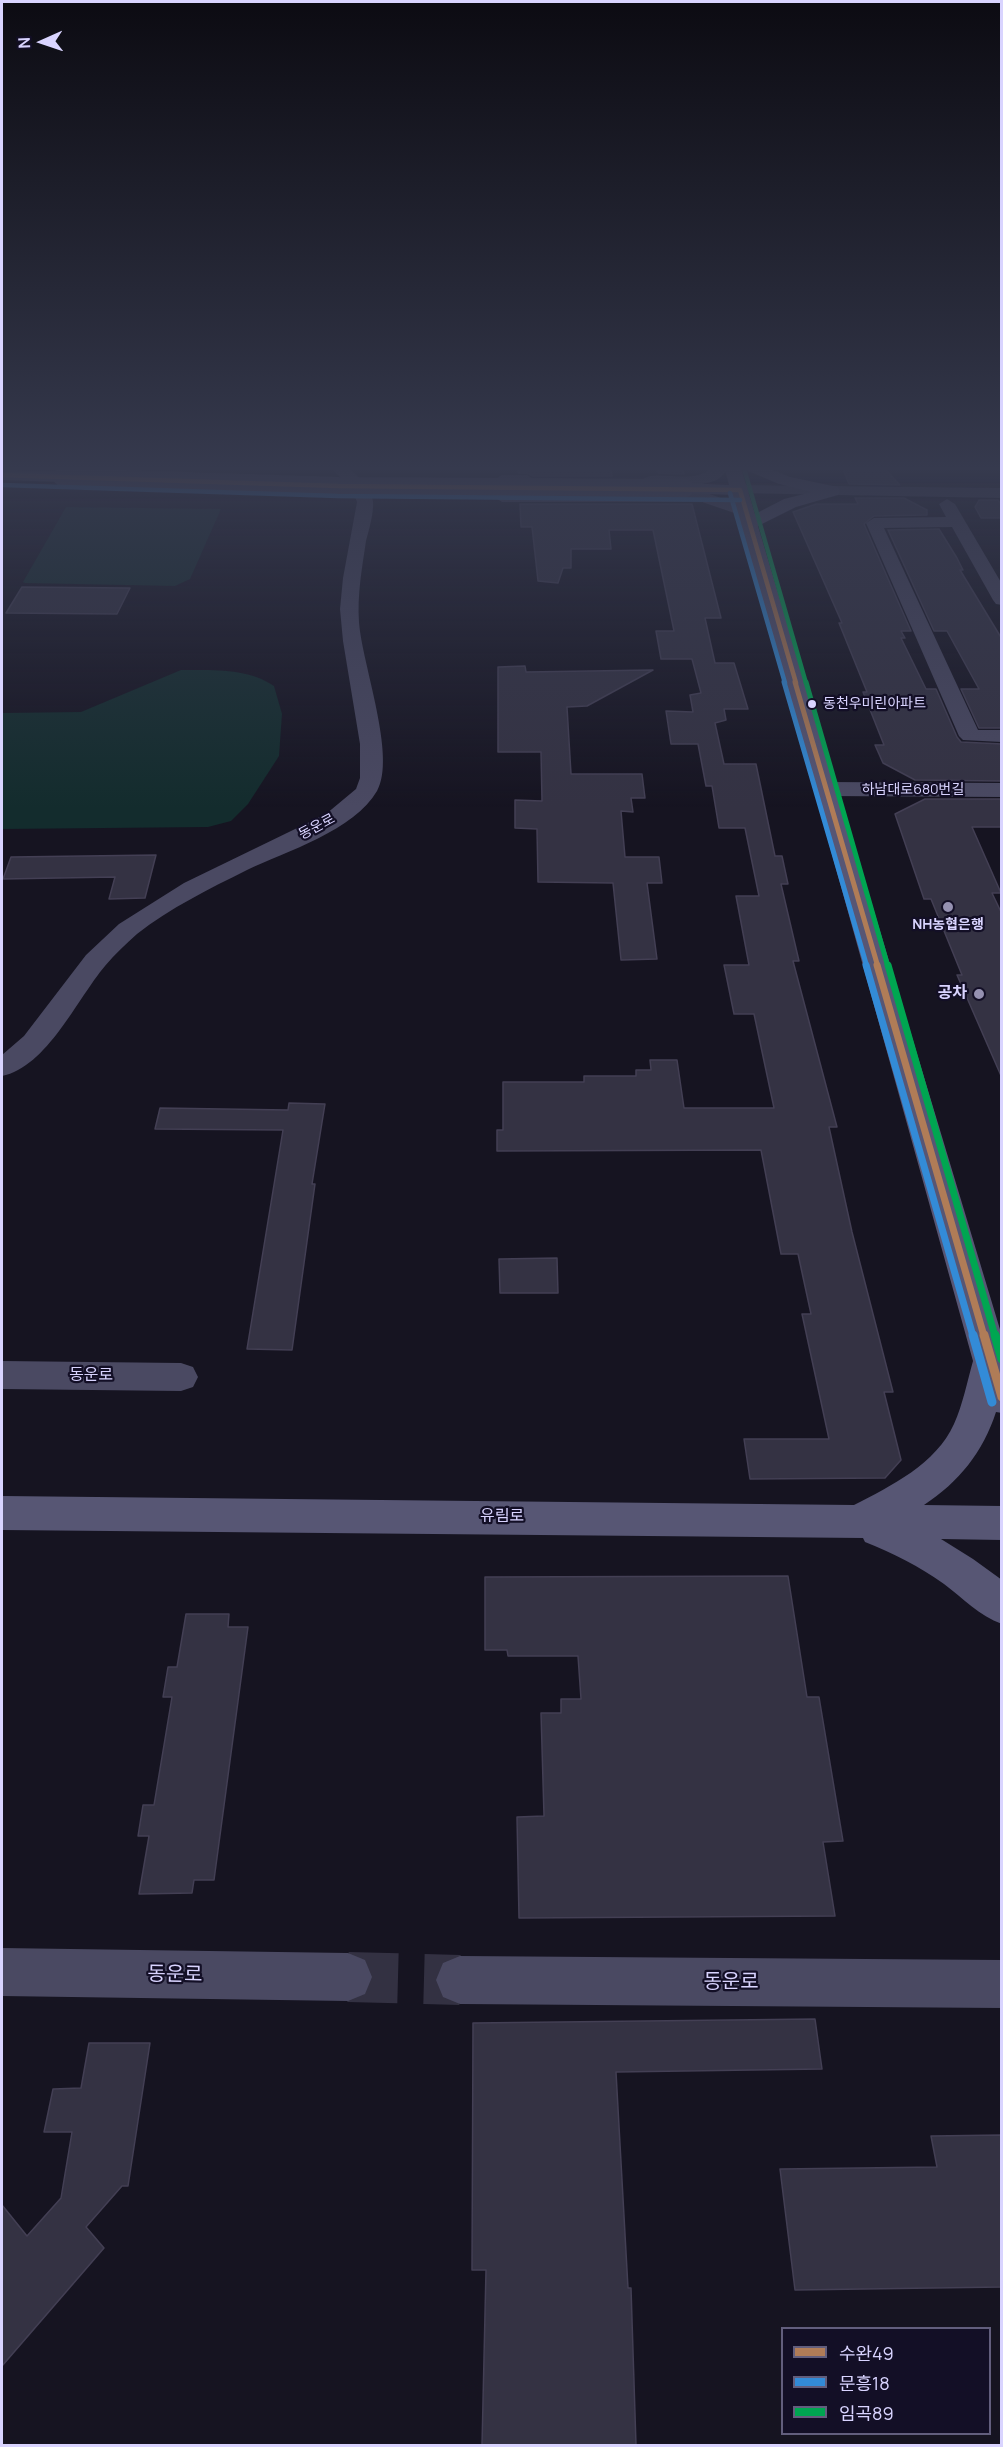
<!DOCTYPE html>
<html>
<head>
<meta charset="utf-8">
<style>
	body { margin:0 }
	#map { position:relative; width:1003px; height:2447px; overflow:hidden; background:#161421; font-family:Manrope,"Noto Sans KR",sans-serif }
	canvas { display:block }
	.frame { position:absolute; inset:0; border:3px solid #d9d4ff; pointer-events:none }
	.legend { position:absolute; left:781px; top:2327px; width:210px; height:108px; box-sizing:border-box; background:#130f26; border:2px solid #625e7d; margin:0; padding:8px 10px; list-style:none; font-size:18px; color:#d9d4ff }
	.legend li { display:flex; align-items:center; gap:12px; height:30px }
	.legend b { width:30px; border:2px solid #625e7d }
	.north { position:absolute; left:12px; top:12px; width:60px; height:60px; -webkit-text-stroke:4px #130f26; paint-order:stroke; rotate:267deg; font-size:16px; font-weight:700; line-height:24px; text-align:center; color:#d9d4ff }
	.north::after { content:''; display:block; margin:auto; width:21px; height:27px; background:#d9d4ff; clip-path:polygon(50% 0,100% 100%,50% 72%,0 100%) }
</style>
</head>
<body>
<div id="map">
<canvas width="1003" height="2447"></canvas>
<div class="frame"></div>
<ul class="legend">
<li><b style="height:8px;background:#b07c57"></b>수완49</li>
<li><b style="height:8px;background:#338bd7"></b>문흥18</li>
<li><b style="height:8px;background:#00a651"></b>임곡89</li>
</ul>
<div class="north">N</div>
</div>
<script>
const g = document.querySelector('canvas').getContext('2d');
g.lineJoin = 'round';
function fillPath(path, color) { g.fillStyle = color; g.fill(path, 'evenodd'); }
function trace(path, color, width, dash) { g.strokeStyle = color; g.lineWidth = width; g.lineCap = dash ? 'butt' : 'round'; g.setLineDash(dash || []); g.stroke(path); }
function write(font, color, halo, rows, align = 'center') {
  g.font = font + ' Manrope,"Noto Sans KR",sans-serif'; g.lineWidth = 4.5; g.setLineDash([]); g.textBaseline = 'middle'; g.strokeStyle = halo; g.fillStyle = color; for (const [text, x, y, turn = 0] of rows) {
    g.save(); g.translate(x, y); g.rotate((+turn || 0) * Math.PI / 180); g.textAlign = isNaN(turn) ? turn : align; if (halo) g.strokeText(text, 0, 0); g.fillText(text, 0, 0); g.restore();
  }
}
fillPath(new Path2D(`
	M 66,507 L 221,509 L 190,579 L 175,586 L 25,583 L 23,582 Z
	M 181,670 C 213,670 248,668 274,686 L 282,714 L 279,756 L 248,804 L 231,821 L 208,827 L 2,829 L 2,713 L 81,712 Z`), '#132c2d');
const building = new Path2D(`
	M 517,465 L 610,465 L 612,476 L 533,476 L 527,473 L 518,473 Z
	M 656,465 L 681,465 L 684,474 L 658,473 Z
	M 841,465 L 868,465 L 870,469 L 885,469 L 900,485 L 849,484 Z
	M 855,498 L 904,498 L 927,510 L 927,515 L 874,516 L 864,524 L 911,631 L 901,631 L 905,638 L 901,638 L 926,689 L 936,689 L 957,737 L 961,742 L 1002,744 L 1002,781 L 915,780 L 883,763 L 875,745 L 884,745 L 863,692 L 867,692 L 839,623 L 842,623 L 793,512 L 816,504 L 858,504 Z
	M 979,500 L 998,500 L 1002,506 L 1002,518 L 981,518 L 975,507 Z
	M 520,504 L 692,504 L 721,618 L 705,618 L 715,663 L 734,663 L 748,709 L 724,709 L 726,720 L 715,723 L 724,764 L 756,764 L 775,856 L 782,856 L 788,884 L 781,884 L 799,961 L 793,961 L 837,1127 L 829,1127 L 852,1232 L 893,1392 L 884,1392 L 901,1460 L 885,1478 L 750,1479 L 744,1439 L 829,1439 L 802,1314 L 811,1314 L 798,1254 L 781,1254 L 761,1150 L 497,1151 L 497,1130 L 503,1130 L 503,1082 L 584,1082 L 584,1076 L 636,1076 L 636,1070 L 651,1070 L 650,1060 L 677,1060 L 684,1108 L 774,1108 L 754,1014 L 734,1014 L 724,965 L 749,965 L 736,896 L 759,896 L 745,828 L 719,828 L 712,786 L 706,786 L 698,744 L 671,744 L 666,711 L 693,712 L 690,695 L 701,693 L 692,659 L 661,659 L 656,631 L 674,631 L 653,530 L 609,530 L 611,549 L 571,549 L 571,568 L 563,568 L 558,583 L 538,581 L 532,527 L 521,527 Z
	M 939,529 L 957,558 L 963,570 L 960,570 L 1002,639 L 1002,728 L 979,728 L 961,689 L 979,689 L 947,631 L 934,631 L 888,530 Z
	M 22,587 L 130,588 L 117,614 L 6,613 Z
	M 525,666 L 526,672 L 653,670 L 587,706 L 567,707 L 571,774 L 642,774 L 645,798 L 631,798 L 633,812 L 621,811 L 625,857 L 659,857 L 662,883 L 647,883 L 657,959 L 621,960 L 613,883 L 538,882 L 537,829 L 515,828 L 515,800 L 542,801 L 541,752 L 498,752 L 498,667 Z
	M 925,799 L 1002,799 L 1002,827 L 972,827 L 1001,893 L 992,893 L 1002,914 L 1002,1078 L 957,975 L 962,975 L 931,899 L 924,899 L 895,814 Z
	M 156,855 L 145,898 L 109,899 L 115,877 L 3,879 L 11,857 Z
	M 289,1103 L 325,1104 L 312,1184 L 315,1184 L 292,1350 L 247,1349 L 283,1130 L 155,1129 L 160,1108 L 288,1110 Z
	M 557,1258 L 558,1293 L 500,1293 L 499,1259 Z
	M 788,1576 L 807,1697 L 819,1697 L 843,1841 L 823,1842 L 835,1916 L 519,1918 L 517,1817 L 544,1816 L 541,1713 L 561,1713 L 561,1699 L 581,1699 L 578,1656 L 508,1656 L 507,1650 L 485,1650 L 485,1577 Z
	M 186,1614 L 229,1614 L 228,1627 L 248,1627 L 214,1880 L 194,1880 L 192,1893 L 139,1894 L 149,1836 L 138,1836 L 143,1805 L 154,1805 L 172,1697 L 163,1697 L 168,1667 L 177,1667 Z
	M 815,2019 L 822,2069 L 616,2072 L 628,2288 L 631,2288 L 636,2445 L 482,2445 L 486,2270 L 472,2270 L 473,2023 Z
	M 89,2043 L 150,2043 L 128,2186 L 122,2186 L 86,2227 L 104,2248 L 2,2366 L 2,2205 L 27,2236 L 61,2198 L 72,2132 L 44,2132 L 53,2089 L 81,2088 Z
	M 1002,2135 L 1002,2287 L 795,2290 L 780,2169 L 937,2167 L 931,2136 Z`);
fillPath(building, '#343243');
trace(building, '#433f54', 1.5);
trace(new Path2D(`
	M 348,1977 L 460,1980`), '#333142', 50, [50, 26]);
fillPath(new Path2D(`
	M 328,465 L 346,466 C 356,474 371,487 373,501 C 374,513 369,529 366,541 C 362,568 357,595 359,622 C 362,664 397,757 377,791 C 355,830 285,852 247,870 C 209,889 170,908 137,934 C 126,944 115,954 105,966 C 77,999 47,1067 2,1076 L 2,1055 L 24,1036 L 86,955 L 119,924 L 184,883 L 326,814 L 356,789 L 360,778 L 360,744 L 343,641 L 340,609 L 343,578 L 357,502 L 351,488 Z
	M 715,465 L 731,465 C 726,471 721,479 714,481 C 702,486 649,490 641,481 C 655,466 693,489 715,465 Z
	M 502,475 L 527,475 L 535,480 L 527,485 L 510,485 L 510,492 L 704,492 L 752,509 L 754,512 L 746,517 L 702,502 L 502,502 L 494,497 L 494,480 Z
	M 740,485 L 1002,488 L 1002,498 L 734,493 L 732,490 L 734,487 Z
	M 947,499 L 955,504 L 1002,584 L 1002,605 L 996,604 L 993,600 L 952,527 L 884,528 L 978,730 L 1002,730 L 1002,742 L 963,740 L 959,736 L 866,523 L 874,518 L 946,517 L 939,504 Z
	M 825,782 L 1002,783 L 1002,797 L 825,796 L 817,794 L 814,789 L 817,784 Z
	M 2,1361 L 181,1363 L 193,1367 L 198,1377 L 193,1387 L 181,1391 L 2,1389 Z
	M 2,1948 L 348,1953 L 365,1960 L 372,1977 L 365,1994 L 348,2001 L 2,1996 Z
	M 460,1956 L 1002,1960 L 1002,2008 L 460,2004 L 443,1997 L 436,1980 L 443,1963 Z`), '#4a4962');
fillPath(new Path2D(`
	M 724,465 L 761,465 L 790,477 L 838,487 L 840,491 L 838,495 L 796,507 L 758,526 L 1002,1336 L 1002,1413 L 996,1412 C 983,1452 959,1482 924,1505 L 1002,1506 L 1002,1540 L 941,1539 L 973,1559 L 1002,1580 L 1002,1624 C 979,1616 963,1598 944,1584 C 919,1566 893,1553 865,1542 L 863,1538 L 2,1530 L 2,1496 L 854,1505 C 891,1486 936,1464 954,1424 C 963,1404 967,1382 973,1361 L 732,495 L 685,493 L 677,488 L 685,483 L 729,485 ZM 741,468 L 779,484 L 812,492 L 784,499 L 755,514 Z
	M 2,470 L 62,472 L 70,477 L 62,482 L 2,480 Z`), '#575674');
trace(new Path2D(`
	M 62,477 L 338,486 L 685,488`), '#575674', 18);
trace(new Path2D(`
	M 2,475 L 338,486 L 740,490
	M 740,490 L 796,683`), '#b07c57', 4.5);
trace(new Path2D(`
	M 795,682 L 878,967`), '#b07c57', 5);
trace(new Path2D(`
	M 877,965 L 984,1336`), '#b07c57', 7);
trace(new Path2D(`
	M 984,1335 L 1002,1397`), '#b07c57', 9);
trace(new Path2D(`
	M 2,485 L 338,496 L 740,500
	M 730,493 L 785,683`), '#338bd7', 4.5);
trace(new Path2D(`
	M 784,682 L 867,967`), '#338bd7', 5);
trace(new Path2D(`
	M 866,965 L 973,1336`), '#338bd7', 7);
trace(new Path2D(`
	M 973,1335 L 992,1402`), '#338bd7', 9);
trace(new Path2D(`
	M 743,465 L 806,683`), '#00a651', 4.5);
trace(new Path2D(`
	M 806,682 L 888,967`), '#00a651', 5);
trace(new Path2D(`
	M 888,965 L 995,1336`), '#00a651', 7);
trace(new Path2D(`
	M 995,1335 L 1002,1359`), '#00a651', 9);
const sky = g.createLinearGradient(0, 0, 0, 808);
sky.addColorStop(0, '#0c0b12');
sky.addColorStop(0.58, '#363a4e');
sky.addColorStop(1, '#363a4e00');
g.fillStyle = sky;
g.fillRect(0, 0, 1003, 808);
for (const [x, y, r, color] of [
	[812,704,5,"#d9d4ff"],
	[948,907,6,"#9591b1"],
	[979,994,6,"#9591b1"]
]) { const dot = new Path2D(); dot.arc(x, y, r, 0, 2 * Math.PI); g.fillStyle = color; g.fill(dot); trace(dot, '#130f26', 2); }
write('14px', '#d9d4ff', '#130f26', [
	["동천우미린아파트",823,704]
], 'left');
write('14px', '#d9d4ff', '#130f26', [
	["하남대로680번길",913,790],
	["동운로",317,827,-28]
]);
write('bold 14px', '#d9d4ff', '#130f26', [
	["NH농협은행",948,925]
]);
write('bold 16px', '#d9d4ff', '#130f26', [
	["공차",967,994]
], 'right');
write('16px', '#d9d4ff', '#130f26', [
	["동운로",91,1376],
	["유림로",502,1517]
]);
write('20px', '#d9d4ff', '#130f26', [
	["동운로",175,1975,1],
	["동운로",731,1982]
]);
</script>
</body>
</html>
